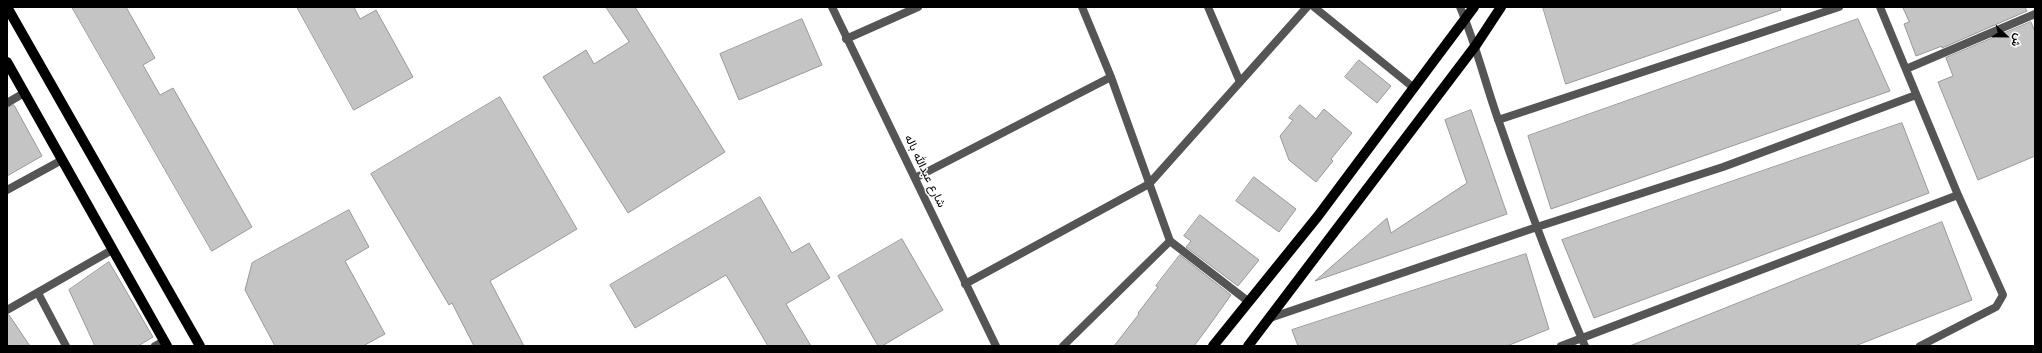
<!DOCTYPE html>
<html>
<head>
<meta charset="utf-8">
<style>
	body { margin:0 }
	#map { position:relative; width:2042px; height:353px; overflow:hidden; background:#fff; font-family:Inter,Vazirmatn,sans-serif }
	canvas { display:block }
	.frame { position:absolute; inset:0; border:8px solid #000; pointer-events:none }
	.north { position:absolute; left:1986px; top:16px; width:40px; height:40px; -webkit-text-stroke:3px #fff; paint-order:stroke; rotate:112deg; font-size:11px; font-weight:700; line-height:16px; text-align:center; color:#000 }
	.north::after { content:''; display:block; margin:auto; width:14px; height:18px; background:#000; clip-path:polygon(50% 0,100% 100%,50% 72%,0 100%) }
</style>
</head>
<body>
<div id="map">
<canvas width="2042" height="353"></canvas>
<div class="frame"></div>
<div class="north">ش</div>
</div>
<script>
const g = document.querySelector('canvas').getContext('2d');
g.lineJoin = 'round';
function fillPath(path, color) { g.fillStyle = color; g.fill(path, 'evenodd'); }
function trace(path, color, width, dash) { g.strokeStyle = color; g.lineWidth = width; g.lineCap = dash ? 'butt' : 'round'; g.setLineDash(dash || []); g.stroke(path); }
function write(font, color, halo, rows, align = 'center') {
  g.font = font + ' Inter,Vazirmatn,sans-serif'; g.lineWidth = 3; g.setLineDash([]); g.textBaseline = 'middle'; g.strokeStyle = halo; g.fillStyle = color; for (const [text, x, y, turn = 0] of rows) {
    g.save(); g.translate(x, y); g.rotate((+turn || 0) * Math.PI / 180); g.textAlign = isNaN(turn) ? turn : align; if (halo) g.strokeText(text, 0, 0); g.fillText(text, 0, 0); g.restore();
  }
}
const building = new Path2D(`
	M 72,7 L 126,7 L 155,58 L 143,65 L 160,95 L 173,88 L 252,227 L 212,251 Z
	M 297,7 L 354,7 L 360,19 L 376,10 L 413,77 L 354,110 Z
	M 606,7 L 635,7 L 725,152 L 628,213 L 543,77 L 586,50 L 594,64 L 629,42 Z
	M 1543,7 L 1780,7 L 1781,10 L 1566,84 Z
	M 1903,7 L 2025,7 L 2027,11 L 1942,48 L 1942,46 L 1916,56 L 1904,24 L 1909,22 Z
	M 802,19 L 822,65 L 739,100 L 720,54 Z
	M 1858,19 L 1890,91 L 1551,209 L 1528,136 Z
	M 2031,22 L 2035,32 L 2035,156 L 1978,180 L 1938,82 L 1953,76 L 1946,58 Z
	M 1359,60 L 1391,86 L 1377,103 L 1345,77 Z
	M 500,97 L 577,229 L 490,281 L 524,346 L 474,346 L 452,303 L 449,305 L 371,174 Z
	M 14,105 L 42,156 L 7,176 L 7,108 Z
	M 1300,105 L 1316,119 L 1324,109 L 1352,133 L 1331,159 L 1333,161 L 1316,182 L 1289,160 L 1280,136 L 1293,120 L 1289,118 Z
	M 1471,110 L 1507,214 L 1315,281 L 1387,218 L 1391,233 L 1467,183 L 1445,120 Z
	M 1902,123 L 1929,193 L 1594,318 L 1562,240 Z
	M 1254,177 L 1296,209 L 1279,232 L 1236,201 Z
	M 760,197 L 792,253 L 809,243 L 830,278 L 786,304 L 811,346 L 768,346 L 726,275 L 635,328 L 610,285 Z
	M 349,210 L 369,247 L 345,261 L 385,334 L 363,346 L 275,346 L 245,290 L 252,263 Z
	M 1200,215 L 1259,260 L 1238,286 L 1186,247 L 1191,241 L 1184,236 Z
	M 1942,222 L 1972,300 L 1855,346 L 1630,346 Z
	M 902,239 L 943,310 L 882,346 L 878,346 L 838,276 Z
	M 1526,254 L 1549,329 L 1507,346 L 1298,346 L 1292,330 Z
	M 1180,255 L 1231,295 L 1206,330 L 1194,346 L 1114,346 L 1139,314 L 1138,313 L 1158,287 L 1156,286 Z
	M 109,262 L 153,337 L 138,346 L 95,346 L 69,290 Z
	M 7,315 L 9,315 L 30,346 L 7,346 Z`);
fillPath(building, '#c4c4c4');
trace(building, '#999', 1);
trace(new Path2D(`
	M 832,7 L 996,346
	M 1208,7 L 1240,82
	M 1314,7 L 1414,88
	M 1460,7 C 1476,44 1485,83 1499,122 C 1525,197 1553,273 1585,346
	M 1880,7 L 1958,195 L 2003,295 L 1996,307 L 1920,346
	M 846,39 L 918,7
	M 1906,69 L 2035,14
	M 7,103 L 24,93
	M 1498,120 L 1839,7
	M 915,178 L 1111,77 L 1082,7
	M 7,190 L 62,160
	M 1170,241 L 1249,302
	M 965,284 L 1149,184 L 1307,7
	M 38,293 L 66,346
	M 7,310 L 112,250
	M 1270,318 L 1537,227 L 1723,167 L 1916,95
	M 155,346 L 164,341
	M 1063,346 L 1170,241 L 1111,77
	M 1561,346 L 1958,195`), '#555', 8);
trace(new Path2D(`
	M 7,7 L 200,346
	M 7,62 L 167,346
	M 1213,346 L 1318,216 L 1474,7
	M 1248,346 L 1476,45 L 1501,7`), '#000', 10);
write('12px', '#000', '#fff', [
	["شارع عبدالله باله",925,171,64]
]);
</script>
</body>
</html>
